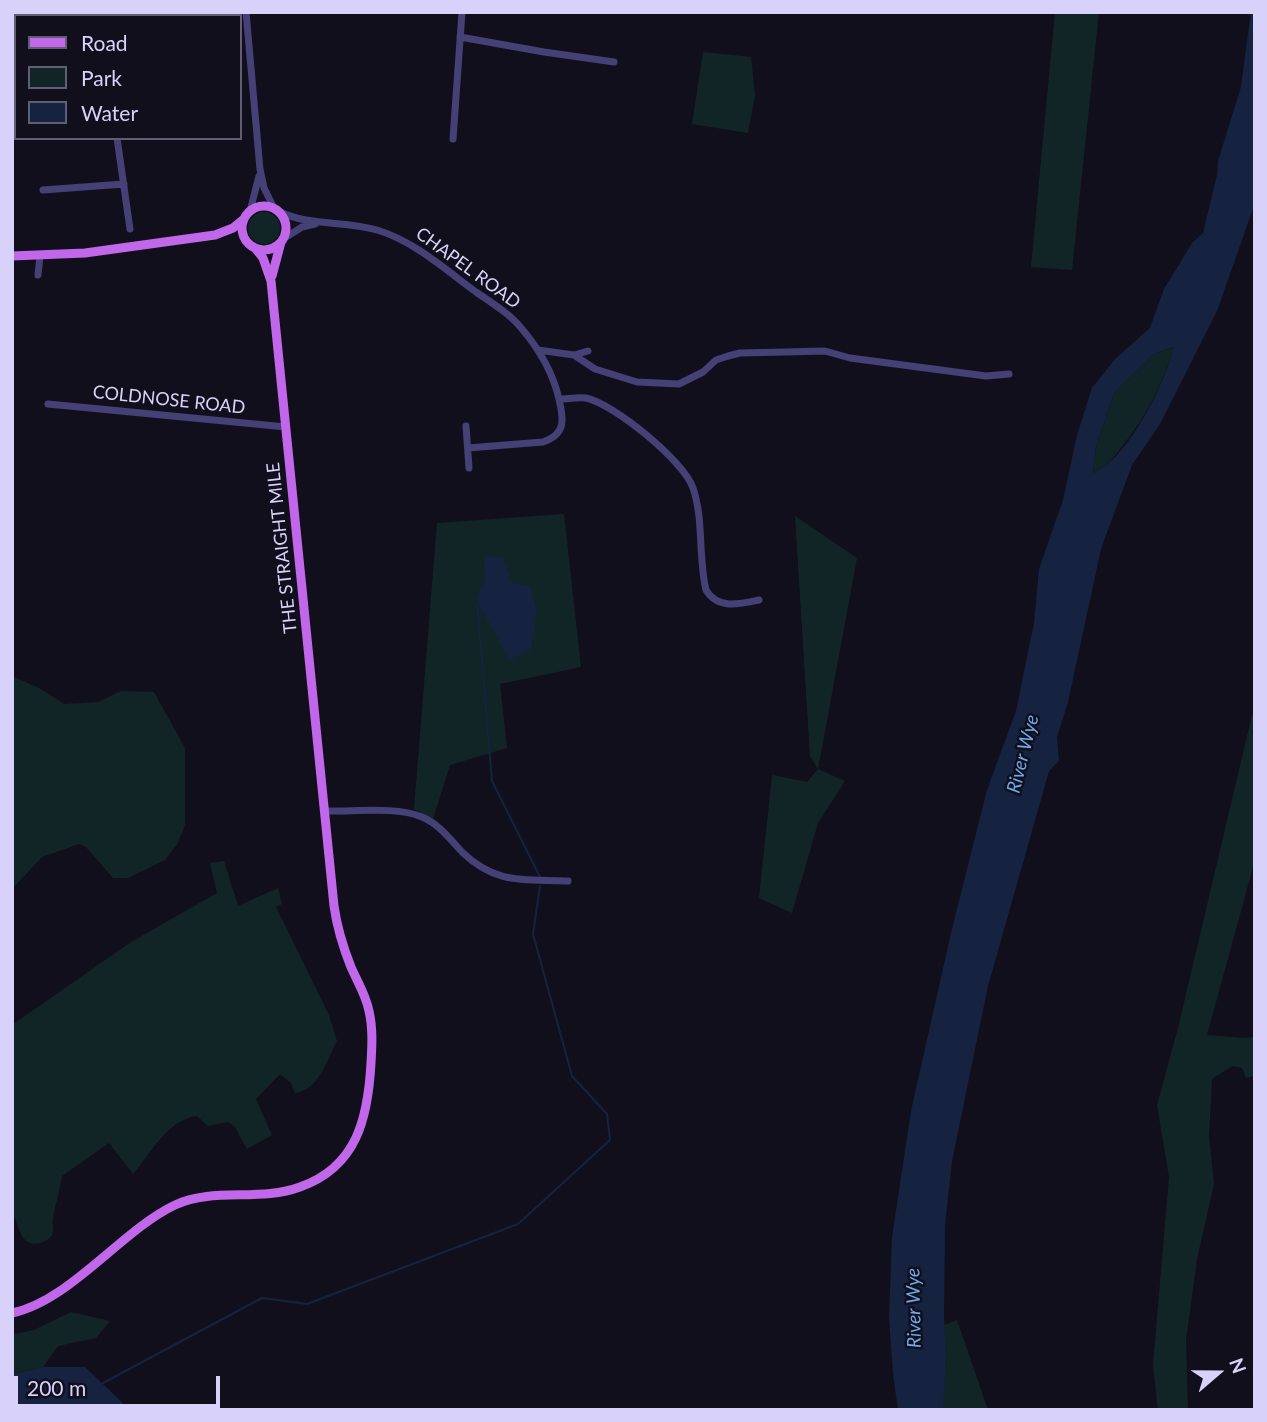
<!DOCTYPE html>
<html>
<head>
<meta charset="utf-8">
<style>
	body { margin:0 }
	#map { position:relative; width:1267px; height:1422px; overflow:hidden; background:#120f1d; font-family:Lato,sans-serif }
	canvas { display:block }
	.frame { position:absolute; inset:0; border:14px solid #d8d1f9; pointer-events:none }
	.legend { position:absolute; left:14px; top:14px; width:228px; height:126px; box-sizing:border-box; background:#120f1d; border:2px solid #615d75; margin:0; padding:9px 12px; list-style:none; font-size:21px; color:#d8d1f9 }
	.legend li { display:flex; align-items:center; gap:14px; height:35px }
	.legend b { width:35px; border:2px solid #615d75 }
	.north { position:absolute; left:1183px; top:1338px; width:70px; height:70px; -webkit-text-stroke:5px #120f1d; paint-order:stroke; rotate:70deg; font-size:19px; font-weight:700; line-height:28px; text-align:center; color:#d8d1f9 }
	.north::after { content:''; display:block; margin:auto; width:24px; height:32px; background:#d8d1f9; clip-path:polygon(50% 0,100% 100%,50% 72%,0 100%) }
	.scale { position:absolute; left:14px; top:1376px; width:206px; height:32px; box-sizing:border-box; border:4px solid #d8d1f9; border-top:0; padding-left:9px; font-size:21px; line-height:24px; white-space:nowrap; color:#d8d1f9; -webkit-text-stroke:5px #120f1d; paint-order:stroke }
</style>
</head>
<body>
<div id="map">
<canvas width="1267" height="1422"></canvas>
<div class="frame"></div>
<ul class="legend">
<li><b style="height:9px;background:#c167ea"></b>Road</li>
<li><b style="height:19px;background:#122526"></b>Park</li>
<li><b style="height:19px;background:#152340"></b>Water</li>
</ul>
<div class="north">N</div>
<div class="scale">200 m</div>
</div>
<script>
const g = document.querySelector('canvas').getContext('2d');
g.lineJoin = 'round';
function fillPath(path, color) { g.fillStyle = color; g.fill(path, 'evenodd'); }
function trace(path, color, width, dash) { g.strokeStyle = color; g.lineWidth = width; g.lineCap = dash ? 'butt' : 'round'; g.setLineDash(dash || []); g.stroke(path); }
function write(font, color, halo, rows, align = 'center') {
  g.font = font + ' Lato,sans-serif'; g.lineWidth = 5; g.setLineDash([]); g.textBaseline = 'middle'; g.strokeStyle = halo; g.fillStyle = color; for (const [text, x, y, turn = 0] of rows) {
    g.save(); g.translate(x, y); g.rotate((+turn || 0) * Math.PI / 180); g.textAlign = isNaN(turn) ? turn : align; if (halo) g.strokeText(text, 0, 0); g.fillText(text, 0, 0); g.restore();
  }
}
fillPath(new Path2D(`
	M 1055,12 L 1099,12 L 1072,270 L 1031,267 Z
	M 703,52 L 751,57 L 755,95 L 748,133 L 692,124 Z
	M248 228a16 16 0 1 1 32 0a16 16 0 1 1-32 0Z
	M 1175,347 C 1162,383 1148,414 1124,444 C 1114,457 1107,467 1093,473 L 1096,447 L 1114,393 L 1154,354 Z
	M 564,514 L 581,667 L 500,684 L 507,748 L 450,765 L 433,819 L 414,809 L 437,523 Z
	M 795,516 L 857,558 L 818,769 L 845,781 L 818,823 L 792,913 L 759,898 L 772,775 L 807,782 L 818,769 L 810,756 Z
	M 12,676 L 41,689 L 64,704 L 98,702 L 121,691 L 154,692 L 185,748 L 185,825 L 178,843 L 165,860 L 128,878 L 113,878 L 86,847 L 79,844 L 42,857 L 12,889 Z
	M 1255,714 L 1255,860 L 1207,1035 L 1243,1038 L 1255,1037 L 1255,1076 L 1246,1078 L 1242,1068 L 1232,1066 L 1212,1079 L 1209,1136 L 1214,1184 L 1197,1259 L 1186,1340 L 1188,1410 L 1158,1410 L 1153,1365 L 1169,1177 L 1157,1105 L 1178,1028 L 1252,715 Z
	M 224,861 L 238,906 L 278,888 L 282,904 L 276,907 L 329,1015 L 337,1041 C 327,1060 319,1090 295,1093 L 291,1083 L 280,1074 L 256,1099 L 272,1135 L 247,1149 L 235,1127 L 228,1122 L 208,1126 L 197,1116 C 167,1120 151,1153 133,1174 L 109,1143 L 62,1176 C 60,1190 55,1204 53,1219 C 52,1224 54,1229 52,1235 C 48,1242 35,1246 28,1242 C 19,1237 18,1222 12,1214 L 12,1025 L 131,942 L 217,893 L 210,863 Z
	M 71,1312 L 110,1321 L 96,1338 L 58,1346 L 43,1367 L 12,1374 L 12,1331 L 15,1334 L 34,1330 Z
	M 957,1320 L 988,1410 L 942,1410 L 946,1358 L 944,1325 Z`), '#122526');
fillPath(new Path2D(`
	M 1251,12 L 1255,12 L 1255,203 L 1217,311 L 1160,424 L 1132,465 L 1101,549 L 1068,702 L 1057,737 L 1059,761 L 1049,771 L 988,986 L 952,1161 L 945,1226 L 944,1316 L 946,1358 L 943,1410 L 898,1410 L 893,1374 L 889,1317 L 892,1237 L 911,1111 L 951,933 L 987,790 L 1016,711 L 1034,623 L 1039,569 L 1063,500 L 1077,435 L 1092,388 L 1115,359 L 1150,328 L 1164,289 L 1192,243 L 1203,233 L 1217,175 L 1218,161 L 1241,87 ZM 1174,347 C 1166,381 1127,461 1093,473 L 1096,447 L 1114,393 L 1154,354 Z
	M 484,556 L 503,557 L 512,583 L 530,586 L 537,611 L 531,649 L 509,660 L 476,598 L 485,580 Z
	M 43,1367 L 85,1367 L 130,1410 L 12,1410 L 12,1374 Z`), '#152340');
trace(new Path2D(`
	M 477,603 L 492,781 L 540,877
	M 103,1383 L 262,1298 L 307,1304 L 518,1224 L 610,1140 L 607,1114 L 572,1076 L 533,934 L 540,886`), '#152340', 2);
trace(new Path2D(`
	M 97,12 L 97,16
	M 246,12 L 260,169 L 264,188 L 274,208
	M 460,37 L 544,52 L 614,62
	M 12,66 L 16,102
	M 117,138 L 130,229
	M 453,139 L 462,12
	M 43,190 L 124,184
	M 250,211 L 259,176
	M 278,211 C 310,227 344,220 377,230 C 414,241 446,270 476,292 C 492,303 510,314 522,329 C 539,349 553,373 559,399 C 564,420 566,434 543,442 L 468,448
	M 283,239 L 302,227 L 315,224
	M 38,275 L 40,256
	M 538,350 L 574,355 L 588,351
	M 574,355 L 595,369 L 637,382 L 679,384 L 703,372 L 716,360 L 728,356 L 740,353 L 785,352 L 825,351 L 850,358 L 986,376 L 1009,374
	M 559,399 C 567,399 577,397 586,398 C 614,404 684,461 693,488 C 704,520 698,557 706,590 C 718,610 740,604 759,600
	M 48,404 L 286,427
	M 466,426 L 469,468
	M 325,811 C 353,812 396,806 422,817 C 439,824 450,839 462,852 C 496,885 524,879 568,881`), '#454075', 7);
trace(new Path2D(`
	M242 228a22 22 0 1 1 44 0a22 22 0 1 1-44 0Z
	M 12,256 L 85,253 L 215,235 L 233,228 L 244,219
	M 272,276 L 281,242
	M 12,1313 C 70,1301 122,1230 175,1205 C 214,1187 259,1202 300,1187 C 357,1167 368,1118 371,1063 C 372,1046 373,1028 369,1011 C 366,995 357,981 351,967 C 343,947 337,927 334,906 L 271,281 L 263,258 L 255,248`), '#c167ea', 9);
write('18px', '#d8d1f9', '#120f1d', [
	["CHAPEL ROAD",468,268,36],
	["COLDNOSE ROAD",169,400,6],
	["THE STRAIGHT MILE",282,548,-96]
]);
write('italic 19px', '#6da8eb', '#120f1d', [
	["River Wye",1023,754,-76],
	["River Wye",914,1308,-91]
]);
</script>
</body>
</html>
